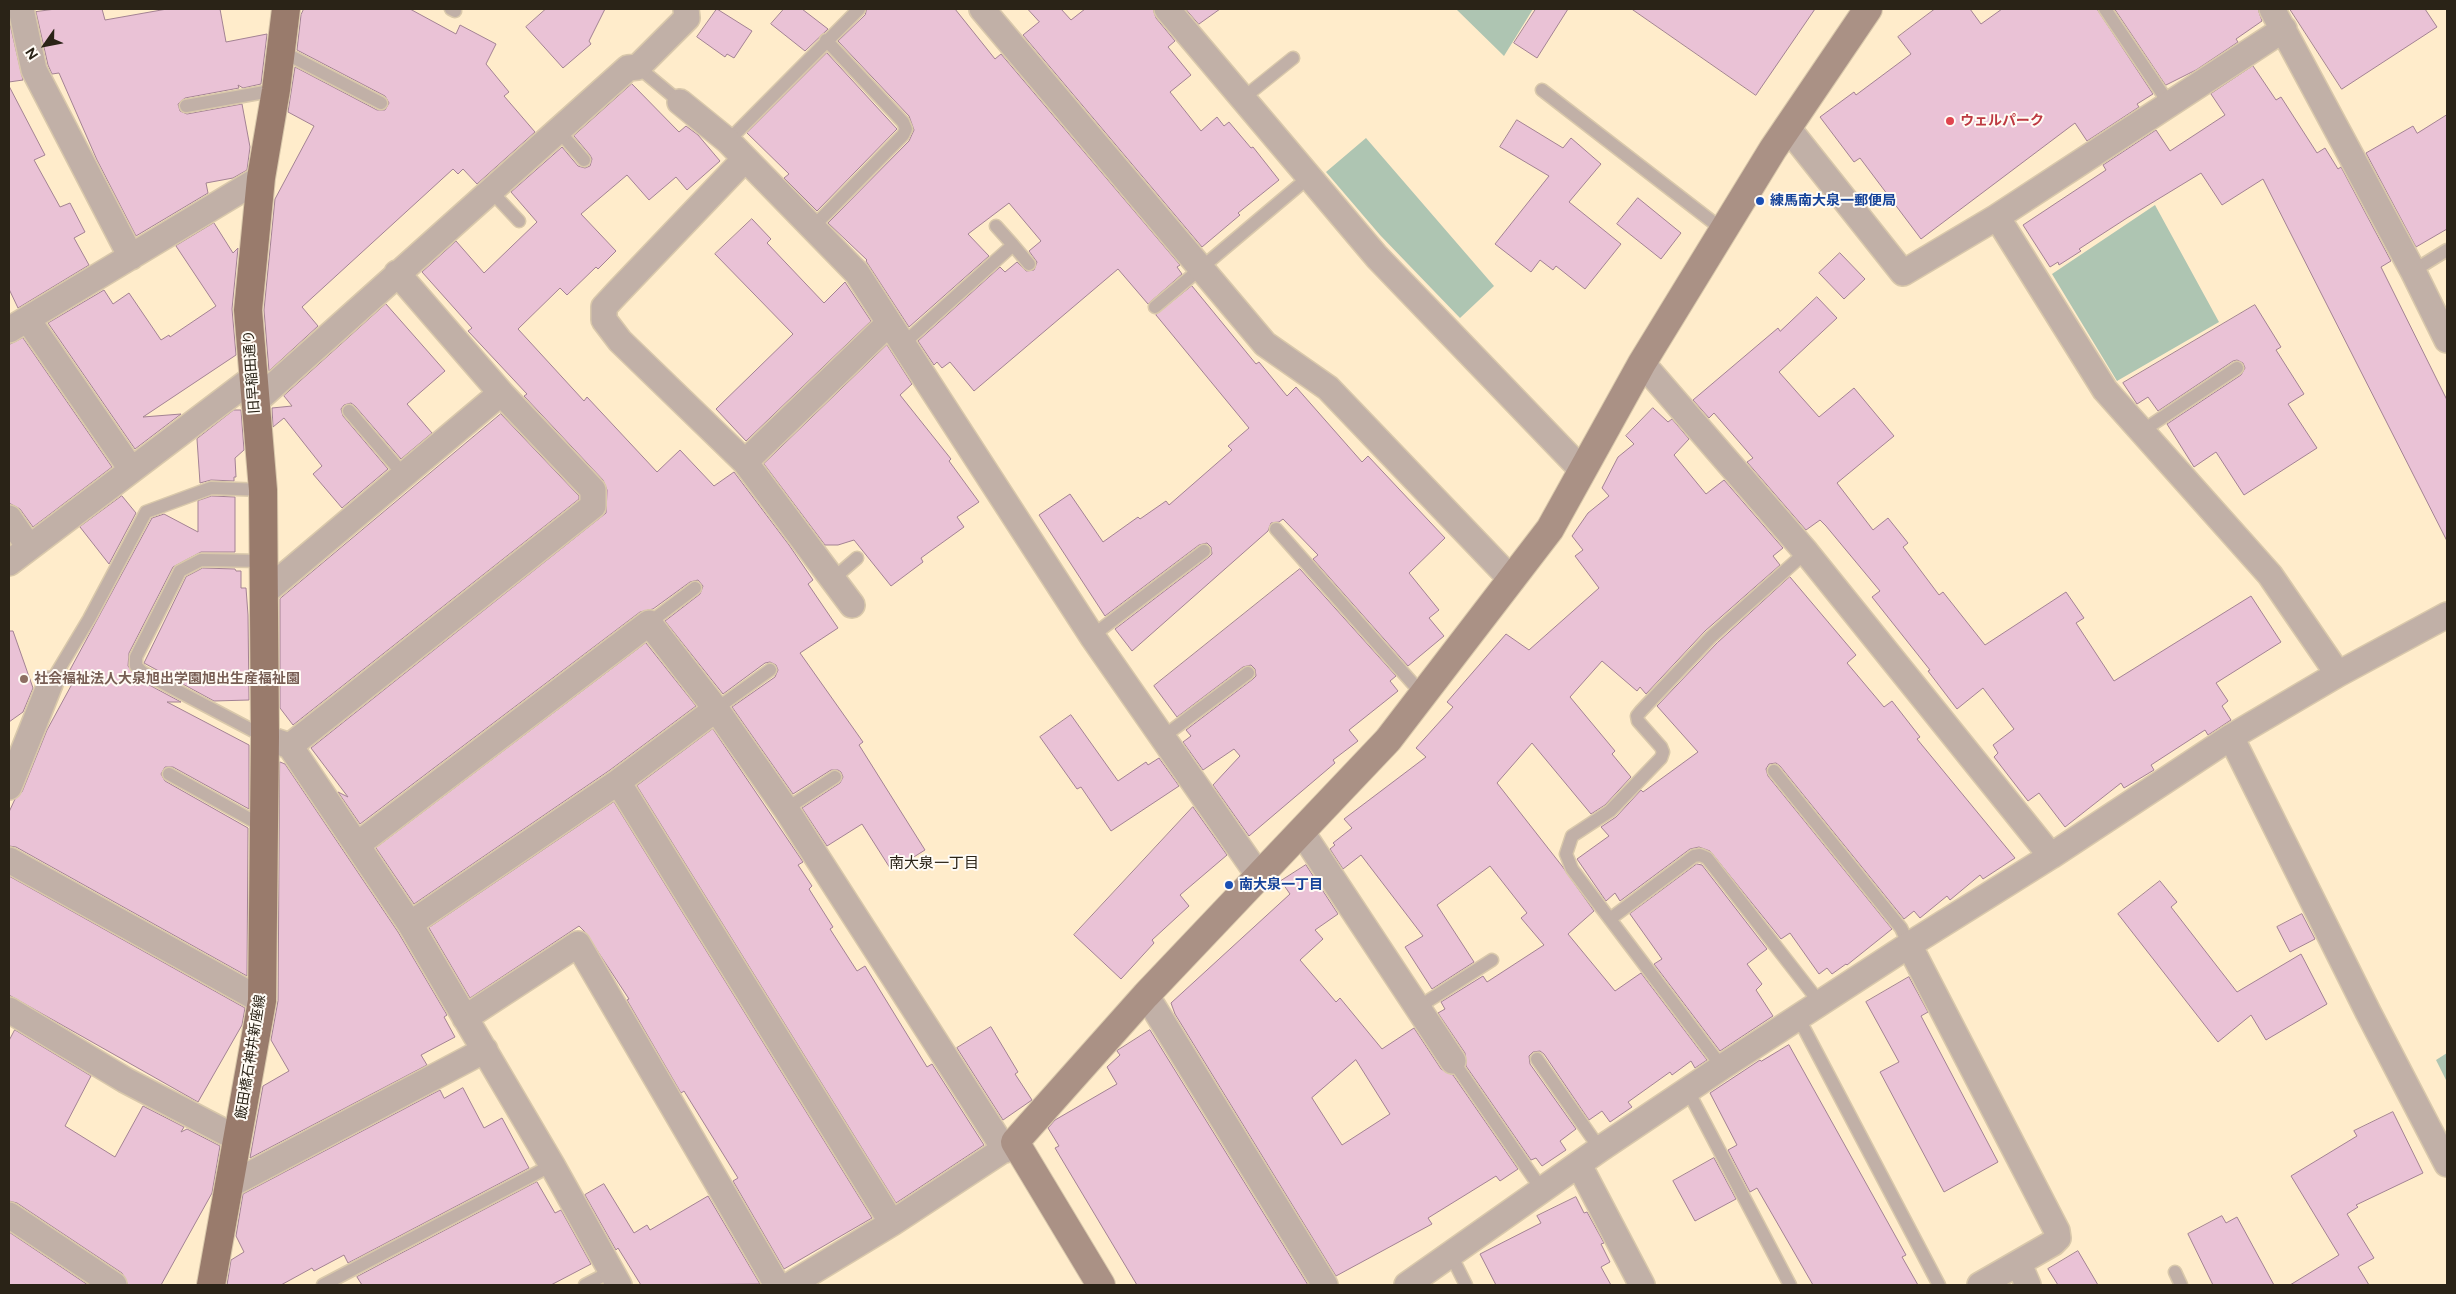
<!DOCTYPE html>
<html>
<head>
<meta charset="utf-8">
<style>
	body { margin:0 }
	#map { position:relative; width:2456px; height:1294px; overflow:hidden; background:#ffeccb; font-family:Figtree,sans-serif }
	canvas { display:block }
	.frame { position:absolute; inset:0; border:10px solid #2a2317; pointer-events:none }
	.north { position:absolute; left:20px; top:20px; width:50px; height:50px; -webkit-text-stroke:4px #fffbf5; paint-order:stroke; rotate:237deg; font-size:14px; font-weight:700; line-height:20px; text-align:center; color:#2a2317 }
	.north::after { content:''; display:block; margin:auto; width:18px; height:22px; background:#2a2317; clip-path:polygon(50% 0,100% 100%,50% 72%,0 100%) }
</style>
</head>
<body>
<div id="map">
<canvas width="2456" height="1294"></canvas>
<div class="frame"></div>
<div class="north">N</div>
</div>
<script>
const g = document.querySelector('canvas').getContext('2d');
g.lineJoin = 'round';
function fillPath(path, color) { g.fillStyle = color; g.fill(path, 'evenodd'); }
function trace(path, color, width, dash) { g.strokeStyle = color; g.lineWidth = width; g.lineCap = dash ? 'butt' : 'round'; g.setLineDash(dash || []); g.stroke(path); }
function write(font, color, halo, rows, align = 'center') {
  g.font = font + ' Figtree,"Noto Sans JP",sans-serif'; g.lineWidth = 4; g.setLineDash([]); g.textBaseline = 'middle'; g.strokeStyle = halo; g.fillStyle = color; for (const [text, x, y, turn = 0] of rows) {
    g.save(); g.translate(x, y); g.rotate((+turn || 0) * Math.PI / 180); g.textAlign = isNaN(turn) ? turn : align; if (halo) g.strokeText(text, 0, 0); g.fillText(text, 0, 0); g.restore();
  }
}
fillPath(new Path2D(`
	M 1456,9 L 1533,9 L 1504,56 Z
	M 1366,138 L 1494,286 L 1460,318 L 1380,235 L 1326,172 Z
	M 2155,205 L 2219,322 L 2117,381 L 2052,274 Z
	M 2447,1053 L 2447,1082 L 2436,1060 Z`), '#aec5b2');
const building = new Path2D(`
	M 56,9 L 102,9 L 105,20 L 167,9 L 220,9 L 226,42 L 267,34 L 261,84 L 243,88 L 238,85 L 239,88 L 185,98 L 178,104 L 180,111 L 187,114 L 242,104 L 250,147 L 247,170 L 233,178 L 206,183 L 208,193 L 136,236 L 97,160 L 59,73 L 52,74 L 48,65 L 36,12 Z
	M 304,9 L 410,9 L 456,34 L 460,25 L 496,44 L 486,64 L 509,92 L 504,96 L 535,132 L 477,184 L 463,169 L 458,174 L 453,169 L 302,307 L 318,326 L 269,371 L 264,310 L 275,199 L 314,126 L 288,112 L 295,67 L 377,110 L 385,110 L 389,103 L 385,96 L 297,50 L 301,15 Z
	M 546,9 L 605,9 L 589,41 L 591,44 L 563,68 L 526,27 Z
	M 717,9 L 752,31 L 734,58 L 727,54 L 725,57 L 697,37 Z
	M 784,9 L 802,9 L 828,29 L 805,51 L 771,24 Z
	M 867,9 L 955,9 L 995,59 L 1001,54 L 1180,265 L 1177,267 L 1182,274 L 1148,304 L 1118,269 L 974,391 L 950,362 L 942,368 L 937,362 L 934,365 L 918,341 L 1000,267 L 1005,272 L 1017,262 L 1026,271 L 1034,270 L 1037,262 L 1029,251 L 1041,241 L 1009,203 L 968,234 L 989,256 L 909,327 L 866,261 L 867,260 L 828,223 L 909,141 L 914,130 L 909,116 L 838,41 L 865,15 Z
	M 1028,9 L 1061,9 L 1071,20 L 1085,9 L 1153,9 L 1156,18 L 1175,41 L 1168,47 L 1191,75 L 1170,92 L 1201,131 L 1217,117 L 1224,126 L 1229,122 L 1251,148 L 1253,147 L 1279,180 L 1238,213 L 1240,215 L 1202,247 L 1023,35 L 1039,22 Z
	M 1186,9 L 1220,9 L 1199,24 Z
	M 1536,9 L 1568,9 L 1537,58 L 1514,43 Z
	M 1632,9 L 1815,9 L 1756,95 Z
	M 1935,9 L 1970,9 L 1981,24 L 2002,9 L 2097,9 L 2153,94 L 2137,104 L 2139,107 L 2087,141 L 2075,123 L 1921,239 L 1860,158 L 1854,162 L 1820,117 L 1854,92 L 1856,95 L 1911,54 L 1898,37 Z
	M 2115,9 L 2258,9 L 2262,21 L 2236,39 L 2238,42 L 2196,70 L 2166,85 Z
	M 2290,9 L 2425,9 L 2437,27 L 2342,89 Z
	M 9,20 L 23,80 L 9,82 Z
	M 827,53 L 897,129 L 817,211 L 784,178 L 789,174 L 747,133 Z
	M 2253,66 L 2276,100 L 2281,97 L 2317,153 L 2325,148 L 2338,169 L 2341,167 L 2391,261 L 2381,267 L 2447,400 L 2447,541 L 2263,179 L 2222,205 L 2201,173 L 2127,218 L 2079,249 L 2081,251 L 2059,265 L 2058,262 L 2050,267 L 2023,225 L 2106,170 L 2103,165 L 2156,130 L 2170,151 L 2225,115 L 2211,94 Z
	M 632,84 L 679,132 L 686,126 L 698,135 L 720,161 L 687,190 L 676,177 L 649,200 L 627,175 L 581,214 L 616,251 L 598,269 L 596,267 L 567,295 L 560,288 L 518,329 L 584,401 L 587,397 L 657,472 L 680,450 L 714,486 L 734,472 L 789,545 L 813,580 L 808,584 L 838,628 L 800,653 L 863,742 L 859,745 L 925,850 L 901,865 L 899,862 L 890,868 L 862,824 L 827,846 L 802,808 L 840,783 L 843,777 L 841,772 L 838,770 L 831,770 L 793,794 L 732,707 L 775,677 L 778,670 L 776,665 L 770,662 L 765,663 L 723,694 L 665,621 L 700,594 L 703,586 L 698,580 L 690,582 L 653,609 L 640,612 L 360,824 L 338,792 L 348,797 L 311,748 L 606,513 L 607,490 L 603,480 L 524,396 L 527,394 L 468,331 L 472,328 L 422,272 L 456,241 L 484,273 L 537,222 L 511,192 L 562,147 L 578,166 L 585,168 L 590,166 L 592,159 L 590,155 L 574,136 Z
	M 9,86 L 45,155 L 34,160 L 60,207 L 70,203 L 85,232 L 74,238 L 89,265 L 18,308 L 9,289 Z
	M 2447,115 L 2447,229 L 2416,247 L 2366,153 L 2413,126 L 2417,133 Z
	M 1517,120 L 1563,148 L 1571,138 L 1601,164 L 1569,202 L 1621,244 L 1585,289 L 1556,266 L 1553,270 L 1540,260 L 1531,272 L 1495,244 L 1549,176 L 1500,147 Z
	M 1638,198 L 1681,233 L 1661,259 L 1617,224 Z
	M 752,219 L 771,239 L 767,243 L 824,303 L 845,282 L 871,321 L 746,441 L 716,409 L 793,334 L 715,254 Z
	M 214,223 L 233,253 L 238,248 L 232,309 L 236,355 L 143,417 L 181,414 L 135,449 L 48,323 L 104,290 L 113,304 L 129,293 L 161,340 L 169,335 L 170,337 L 216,306 L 176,246 Z
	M 1840,253 L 1865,279 L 1844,299 L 1819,273 Z
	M 1192,286 L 1256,364 L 1259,362 L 1287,396 L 1296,387 L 1362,462 L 1368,456 L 1445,538 L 1409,573 L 1439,610 L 1429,618 L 1444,636 L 1408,666 L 1313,559 L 1318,555 L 1283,519 L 1279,522 L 1271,523 L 1268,531 L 1132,651 L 1115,629 L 1209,557 L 1212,554 L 1211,547 L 1207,543 L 1199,545 L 1105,616 L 1039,515 L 1070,494 L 1103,542 L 1138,517 L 1140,519 L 1166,501 L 1169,505 L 1232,450 L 1228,446 L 1249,428 L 1156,315 Z
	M 1817,297 L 1837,318 L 1779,372 L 1819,417 L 1854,388 L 1894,436 L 1837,483 L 1873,530 L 1888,518 L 1908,543 L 1903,547 L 1939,595 L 1943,592 L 1985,645 L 2066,592 L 2084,618 L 2076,623 L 2114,681 L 2251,596 L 2281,642 L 2216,683 L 2228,701 L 2222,706 L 2231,720 L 2208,735 L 2205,730 L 2151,765 L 2154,770 L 2124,788 L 2121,783 L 2065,827 L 2039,793 L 2028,801 L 1994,757 L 1998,753 L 1993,745 L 2014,729 L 1983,688 L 1957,709 L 1928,671 L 1930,670 L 1872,597 L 1880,591 L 1826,526 L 1820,520 L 1806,530 L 1747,462 L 1753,458 L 1714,413 L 1709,418 L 1693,400 L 1778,328 L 1780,331 Z
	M 386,304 L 445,371 L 407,404 L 432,433 L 401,459 L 355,406 L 351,403 L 344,405 L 341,409 L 343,416 L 388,469 L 342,508 L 313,474 L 322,466 L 284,418 L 273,427 L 272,408 L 292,406 L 284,396 Z
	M 2255,305 L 2281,347 L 2276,350 L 2304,394 L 2288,404 L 2317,448 L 2244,495 L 2216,452 L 2194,467 L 2167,424 L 2241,375 L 2245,368 L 2243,363 L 2237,360 L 2233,361 L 2158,411 L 2148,397 L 2137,404 L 2123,383 Z
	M 23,338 L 112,467 L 33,527 L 20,509 L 9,503 L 9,345 Z
	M 887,345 L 912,384 L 900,395 L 951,459 L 949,461 L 979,502 L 957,517 L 964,527 L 921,558 L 923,562 L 891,586 L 854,540 L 838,545 L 825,545 L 764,464 Z
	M 1653,408 L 1668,422 L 1672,419 L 1689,439 L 1674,455 L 1706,494 L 1724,480 L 1783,548 L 1773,556 L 1780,565 L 1705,631 L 1646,694 L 1640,687 L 1637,691 L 1602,661 L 1570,697 L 1615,751 L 1612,754 L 1631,777 L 1605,805 L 1591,814 L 1532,743 L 1497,783 L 1562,866 L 1594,911 L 1568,934 L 1615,991 L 1641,973 L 1707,1060 L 1695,1068 L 1691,1061 L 1672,1075 L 1670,1072 L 1628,1102 L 1632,1107 L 1610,1122 L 1602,1111 L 1589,1120 L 1544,1054 L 1540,1051 L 1533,1052 L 1529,1056 L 1530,1064 L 1576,1129 L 1560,1141 L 1566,1150 L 1542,1166 L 1536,1158 L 1531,1160 L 1466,1066 L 1465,1053 L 1438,1013 L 1445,1009 L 1441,1002 L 1483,976 L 1487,982 L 1544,945 L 1521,918 L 1527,913 L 1490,866 L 1437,905 L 1474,962 L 1432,989 L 1405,947 L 1423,936 L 1361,855 L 1343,869 L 1330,849 L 1335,845 L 1333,843 L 1352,828 L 1344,819 L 1426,757 L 1416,748 L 1453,707 L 1447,702 L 1506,634 L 1529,650 L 1599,588 L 1575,556 L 1583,550 L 1572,536 L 1588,513 L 1609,496 L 1602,488 L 1618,457 L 1634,444 L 1626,436 Z
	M 234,410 L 241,410 L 244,450 L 235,458 L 236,477 L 234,477 L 234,481 L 211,480 L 200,483 L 197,439 Z
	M 501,414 L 579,496 L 579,499 L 293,725 L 280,708 L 280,599 Z
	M 122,496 L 136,513 L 109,564 L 80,527 Z
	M 212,496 L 235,497 L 235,552 L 201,552 L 173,567 L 129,653 L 128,666 L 138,679 L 181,702 L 167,702 L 249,745 L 249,809 L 173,767 L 165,767 L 161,774 L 165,781 L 248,828 L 247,976 L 16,847 L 9,846 L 9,812 L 15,799 L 22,792 L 47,730 L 78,673 L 64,683 L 64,681 L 152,518 L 164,514 L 198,532 L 198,501 Z
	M 203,568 L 235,569 L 236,571 L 241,571 L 241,588 L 246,588 L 248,615 L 249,700 L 214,701 L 144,663 L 186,577 Z
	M 1300,569 L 1396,676 L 1390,681 L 1398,691 L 1349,730 L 1358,741 L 1333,760 L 1335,763 L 1249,836 L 1213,785 L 1240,756 L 1234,749 L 1203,770 L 1183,742 L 1191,736 L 1186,730 L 1253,679 L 1256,676 L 1255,669 L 1251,665 L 1243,667 L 1177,717 L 1154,686 Z
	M 1790,577 L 1856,655 L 1847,663 L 1884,707 L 1892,701 L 1920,737 L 1917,739 L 2015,858 L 1983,879 L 1980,875 L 1950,900 L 1947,896 L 1920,918 L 1914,911 L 1904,919 L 1780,766 L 1776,763 L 1769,764 L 1766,769 L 1768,776 L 1892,929 L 1847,965 L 1846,964 L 1832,974 L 1827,968 L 1819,974 L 1790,933 L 1781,939 L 1710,851 L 1699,847 L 1690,849 L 1620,901 L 1615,893 L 1606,901 L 1577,859 L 1609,836 L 1601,827 L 1616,817 L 1641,790 L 1643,792 L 1698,752 L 1657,706 L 1717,643 Z
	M 9,631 L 13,631 L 33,688 L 23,712 L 9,722 Z
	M 646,643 L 696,706 L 610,770 L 414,904 L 376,848 Z
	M 1071,715 L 1118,781 L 1146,762 L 1148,765 L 1159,758 L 1179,786 L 1111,831 L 1081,787 L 1077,789 L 1040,737 Z
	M 713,729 L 803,862 L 798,865 L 812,886 L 809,889 L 833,927 L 830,929 L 857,971 L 865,966 L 927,1067 L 932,1064 L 984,1145 L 896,1203 L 637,786 Z
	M 280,762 L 285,764 L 398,932 L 447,1015 L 444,1017 L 455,1037 L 421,1055 L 427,1065 L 250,1158 L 263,1086 L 289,1071 L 271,1040 L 278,1001 Z
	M 614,802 L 872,1218 L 784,1269 L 733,1181 L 738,1178 L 684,1091 L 681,1093 L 627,1000 L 629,999 L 585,932 L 579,926 L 470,998 L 429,928 Z
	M 1193,807 L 1227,855 L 1180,895 L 1189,906 L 1152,940 L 1154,943 L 1121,979 L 1074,935 Z
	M 1697,864 L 1702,865 L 1767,949 L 1747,964 L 1762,984 L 1756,990 L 1773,1016 L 1720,1051 L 1654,964 L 1662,959 L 1630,914 Z
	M 1306,865 L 1338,914 L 1315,930 L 1323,939 L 1300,960 L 1336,1002 L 1340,998 L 1382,1049 L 1414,1028 L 1441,1069 L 1453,1075 L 1518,1169 L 1500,1181 L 1496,1176 L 1428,1218 L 1432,1224 L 1336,1276 L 1175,1014 L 1171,1003 L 1290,894 L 1281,881 ZM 1356,1060 L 1390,1114 L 1342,1145 L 1312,1098 Z
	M 9,876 L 245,1008 L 242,1025 L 198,1102 L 9,995 Z
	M 2160,881 L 2177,902 L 2171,907 L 2237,992 L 2301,954 L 2327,1004 L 2266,1040 L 2251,1015 L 2218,1042 L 2118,914 Z
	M 2302,914 L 2315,939 L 2290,952 L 2277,927 Z
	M 1909,977 L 1928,1012 L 1921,1016 L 1998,1162 L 1944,1192 L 1880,1072 L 1899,1062 L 1866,1002 Z
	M 991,1027 L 1018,1072 L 1015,1074 L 1032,1100 L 1003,1120 L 957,1048 Z
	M 15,1030 L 91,1076 L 65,1126 L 115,1157 L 143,1106 L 184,1127 L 181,1132 L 187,1129 L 220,1146 L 212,1193 L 161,1285 L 128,1285 L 122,1273 L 17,1203 L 9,1201 L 9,1041 Z
	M 1150,1030 L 1308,1285 L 1137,1285 L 1055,1148 L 1059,1146 L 1048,1128 L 1055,1120 L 1117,1084 L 1107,1067 L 1120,1055 L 1117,1051 Z
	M 1789,1045 L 1906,1255 L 1902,1257 L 1918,1285 L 1813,1285 L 1757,1188 L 1750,1192 L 1728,1150 L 1737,1145 L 1710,1093 L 1760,1060 L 1761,1061 Z
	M 463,1088 L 484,1128 L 502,1118 L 529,1168 L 348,1263 L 344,1255 L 314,1271 L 312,1268 L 281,1285 L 227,1285 L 231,1260 L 244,1252 L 236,1236 L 243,1194 L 440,1090 L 444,1098 Z
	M 2393,1112 L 2423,1173 L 2356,1205 L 2358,1207 L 2347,1214 L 2374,1258 L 2358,1267 L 2369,1285 L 2290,1285 L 2339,1255 L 2291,1176 L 2357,1136 L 2354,1131 Z
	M 1714,1158 L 1736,1199 L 1695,1221 L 1673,1181 Z
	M 537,1182 L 555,1213 L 561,1210 L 591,1264 L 551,1285 L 362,1285 L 357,1277 Z
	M 604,1184 L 634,1233 L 647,1225 L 650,1230 L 708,1196 L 760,1284 L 641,1285 L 618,1248 L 616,1250 L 585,1195 Z
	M 1576,1197 L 1584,1213 L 1587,1212 L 1604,1243 L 1601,1244 L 1610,1262 L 1601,1267 L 1611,1285 L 1496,1285 L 1480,1254 L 1541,1223 L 1537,1216 Z
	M 2222,1216 L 2226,1223 L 2237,1217 L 2274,1285 L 2213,1285 L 2188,1234 Z
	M 9,1232 L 88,1285 L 9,1285 Z
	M 2078,1251 L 2098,1285 L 2058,1285 L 2048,1269 Z`);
fillPath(building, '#eac2d6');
trace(building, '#a38293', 1);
const lane = new Path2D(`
	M 451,9 L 455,11
	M 2105,9 L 2170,105
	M 281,51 L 381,103
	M 638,67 L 680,102
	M 1542,90 L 1723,230
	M 1242,99 L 1293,58
	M 186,106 L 276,90
	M 558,130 L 584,160
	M 728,141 L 859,9
	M 490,190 L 519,221
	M 996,226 L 1013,245
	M 813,227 L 903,135 L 906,129 L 903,122 L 826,40
	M 2413,271 L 2447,250
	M 1155,307 L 1309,177
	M 903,344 L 1013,245 L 1029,264
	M 349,411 L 403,474
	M 2142,431 L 2237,368
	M 1276,529 L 1423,695
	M 263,561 L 201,560 L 180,571 L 136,657 L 136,666 L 142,672 L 265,737
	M 833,579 L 857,558
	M 649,623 L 695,588
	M 1092,636 L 1204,551
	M 50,684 L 89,619 L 146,512 L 211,488 L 263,490
	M 716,709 L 770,670
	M 1163,737 L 1248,673
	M 1774,771 L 1901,928 L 1909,945
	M 169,774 L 264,827
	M 786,809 L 835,777
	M 1610,919 L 1694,856 L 1700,855 L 1707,858 L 1820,1003
	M 1417,1008 L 1492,960
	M 1798,1017 L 1939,1285
	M 1537,1059 L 1600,1149
	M 1453,1061 L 1542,1190
	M 1722,1067 L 1572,869 L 1566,854 L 1572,836 L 1610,811 L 1661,758 L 1663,752 L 1661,747 L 1638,721 L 1637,716 L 1641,711 L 1711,637 L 1806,552
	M 1688,1091 L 1790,1285
	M 1451,1255 L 1466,1285
	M 2175,1272 L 2181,1285
	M 323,1285 L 552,1165
	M 585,1285 L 612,1271`);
const street = new Path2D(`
	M 21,9 L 34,70 L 131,257
	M 982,9 L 1265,344 L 1328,388 L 1512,580
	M 1167,9 L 1377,257 L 1582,470
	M 2272,9 L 2413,271 L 2447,340
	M 680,102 L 728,141 L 857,273 L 1092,636 L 1259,876
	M 1787,127 L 1903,273 L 1997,217 L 2284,29
	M 744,160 L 617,293 L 604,307 L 604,320 L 620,341 L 745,462
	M 1997,217 L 2105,390 L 2270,575 L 2338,674
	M 397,273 L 501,393
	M 28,320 L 131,469
	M 9,330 L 261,178
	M 1642,363 L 1806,552 L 2051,856
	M 254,403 L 628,68 L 638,67 L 687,18 L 686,9
	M 9,518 L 29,547
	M 9,563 L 253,378
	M 264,593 L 501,393 L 593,490 L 593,506 L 290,746
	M 852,605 L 745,462 L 889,323
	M 2231,737 L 2368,1012 L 2447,1164
	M 275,741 L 290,746 L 410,924 L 552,1165 L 619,1285
	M 618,782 L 892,1223
	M 9,787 L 50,684
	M 1301,831 L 1453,1061
	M 357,845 L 649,623 L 716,709 L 786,809 L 1005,1150
	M 9,860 L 262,1001
	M 410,924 L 618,782 L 716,709
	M 1909,945 L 2057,1231 L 2058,1238 L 2053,1243 L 1980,1285
	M 1146,995 L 1325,1285
	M 9,1010 L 125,1080 L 238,1139
	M 465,1018 L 578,944 L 777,1285
	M 1579,1165 L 1642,1285
	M 230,1185 L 485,1050
	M 9,1215 L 114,1285
	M 2019,1264 L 2028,1285
	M 790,1285 L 892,1223 L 1015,1142
	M 1407,1285 L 1600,1149 L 1722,1067 L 1909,945 L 2051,856 L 2231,737 L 2338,674 L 2447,615`);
const secondary = new Path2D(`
	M 1101,1285 L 1015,1142 L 1146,995 L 1388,740 L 1550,529 L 1642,363 L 1773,149 L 1868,9`);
const primary = new Path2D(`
	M 211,1285 L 262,1001 L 265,737 L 263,490 L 248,310 L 261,178 L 276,90 L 286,9`);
trace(lane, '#d9c8ab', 15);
trace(street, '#d9c8ab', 28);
trace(secondary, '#d9c8ab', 30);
trace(primary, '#d9c8ab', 30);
trace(lane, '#c1b0a7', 12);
trace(street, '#c1b0a7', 25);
trace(secondary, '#aa9185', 28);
trace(primary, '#997b6c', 28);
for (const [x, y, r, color] of [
	[1950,121,5,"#e0444e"],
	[1760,201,5,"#1a4fb4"],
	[24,679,5,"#8d6e63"],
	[1229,885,5,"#1a4fb4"]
]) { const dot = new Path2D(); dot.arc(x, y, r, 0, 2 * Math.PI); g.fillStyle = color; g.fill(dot); trace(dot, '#fffbf5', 2); }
write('bold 14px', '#be3a42', '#fffbf5', [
	["ウェルパーク",1960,121]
], 'left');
write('bold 14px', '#164399', '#fffbf5', [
	["練馬南大泉一郵便局",1770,201],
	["南大泉一丁目",1239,885]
], 'left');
write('14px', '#2a2317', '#fffbf5', [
	["旧早稲田通り",252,372,-94],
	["飯田橋石神井新座線",251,1057,-81]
]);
write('bold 14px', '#785e54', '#fffbf5', [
	["社会福祉法人大泉旭出学園旭出生産福祉園",34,679]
], 'left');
write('15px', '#2a2317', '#fffbf5', [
	["南大泉一丁目",934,864]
]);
</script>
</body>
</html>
